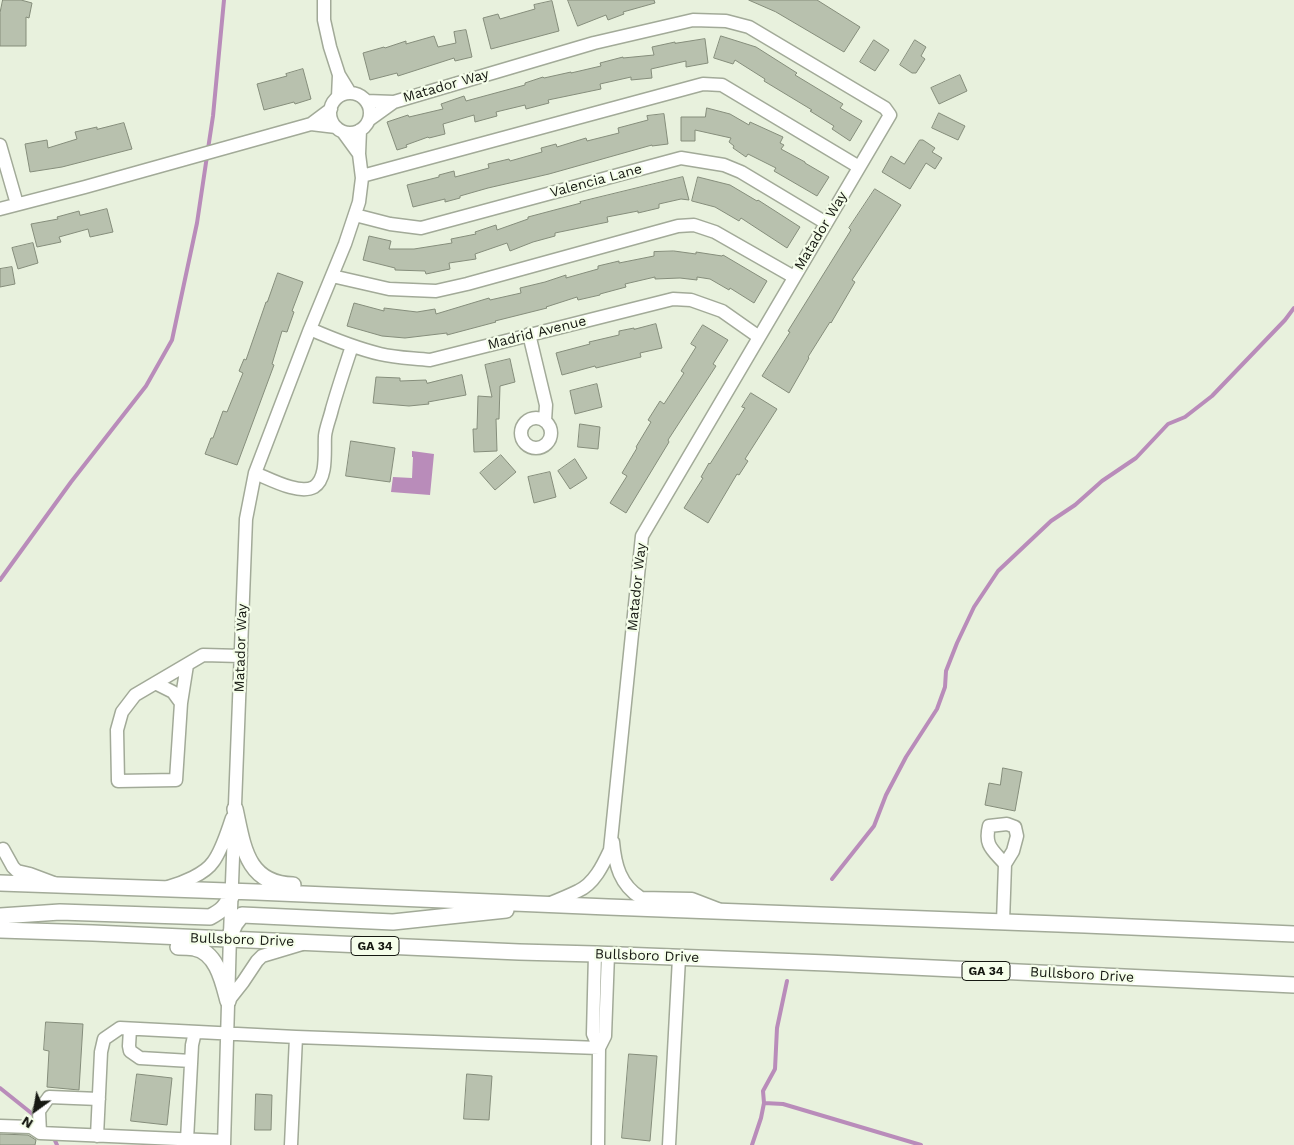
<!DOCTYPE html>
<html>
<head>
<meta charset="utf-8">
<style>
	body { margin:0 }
	#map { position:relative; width:1294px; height:1145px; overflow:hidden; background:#e8f1dd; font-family:"Work Sans",sans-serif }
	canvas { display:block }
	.north { position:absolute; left:10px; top:1085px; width:50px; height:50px; -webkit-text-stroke:4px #f5feea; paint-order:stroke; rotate:212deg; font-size:14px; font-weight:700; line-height:20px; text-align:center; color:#161912 }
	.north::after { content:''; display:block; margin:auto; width:18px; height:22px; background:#161912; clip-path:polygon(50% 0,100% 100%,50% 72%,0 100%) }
</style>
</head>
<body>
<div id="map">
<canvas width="1294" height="1145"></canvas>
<div class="north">N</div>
</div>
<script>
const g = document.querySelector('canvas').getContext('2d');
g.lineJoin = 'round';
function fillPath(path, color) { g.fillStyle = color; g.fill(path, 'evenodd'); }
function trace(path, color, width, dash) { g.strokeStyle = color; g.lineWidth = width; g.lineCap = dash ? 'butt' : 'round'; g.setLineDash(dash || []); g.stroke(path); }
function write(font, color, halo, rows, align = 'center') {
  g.font = font + ' "Work Sans",sans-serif'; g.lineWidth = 4.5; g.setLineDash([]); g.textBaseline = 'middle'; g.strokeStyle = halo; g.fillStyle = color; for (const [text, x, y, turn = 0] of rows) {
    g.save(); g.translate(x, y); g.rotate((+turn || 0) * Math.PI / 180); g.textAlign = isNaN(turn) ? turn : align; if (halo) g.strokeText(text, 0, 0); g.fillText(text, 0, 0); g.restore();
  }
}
fillPath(new Path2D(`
	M 412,451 L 434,454 L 430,495 L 391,492 L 393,477 L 412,478 L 413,457 L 412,457 Z`), '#b98cba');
trace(new Path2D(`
	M 208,149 L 213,116 L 224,0
	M 0,580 L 71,482 L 146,386 L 172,340 L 197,223 L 207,156
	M 832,879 L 874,826 L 886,795 L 906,757 L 937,709 L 945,687 L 946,671 L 957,643 L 974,607 L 998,571 L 1051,521 L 1075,505 L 1102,481 L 1136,458 L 1168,424 L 1185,417 L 1212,396 L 1285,320 L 1294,308
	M 0,1088 L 35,1116
	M 764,1103 L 783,1104 L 921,1145
	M 53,1136 L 57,1145
	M 752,1145 L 761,1118 L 764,1103 L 763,1091 L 775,1069 L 777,1028 L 787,981`), '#b98cba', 4);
const building = new Path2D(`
	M 3,0 L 21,0 L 32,3 L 29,18 L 26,17 L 26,46 L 0,46 L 0,13 Z
	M 568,0 L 654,0 L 655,3 L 623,12 L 624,14 L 608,20 L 606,15 L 578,26 Z
	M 749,0 L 817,0 L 860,27 L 844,52 L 776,12 Z
	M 552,1 L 559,31 L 491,49 L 483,18 L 498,14 L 500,19 L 535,9 L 534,5 Z
	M 466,30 L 472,57 L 455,61 L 454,58 L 398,76 L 397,73 L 370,80 L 363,53 L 384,47 L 385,48 L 406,41 L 406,44 L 434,36 L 438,47 L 456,43 L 454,32 Z
	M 721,36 L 756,47 L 797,73 L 795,75 L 843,104 L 840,108 L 862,121 L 850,141 L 832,129 L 834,126 L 810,111 L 812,110 L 764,81 L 765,79 L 735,60 L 733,64 L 714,58 Z
	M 705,39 L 708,63 L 686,67 L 686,61 L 651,69 L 652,78 L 631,80 L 631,77 L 600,84 L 601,89 L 548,100 L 549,103 L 526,109 L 525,105 L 496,112 L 497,116 L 475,122 L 474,115 L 443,124 L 445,134 L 429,138 L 428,137 L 406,145 L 407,147 L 397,150 L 387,122 L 408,115 L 409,117 L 443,109 L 441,104 L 464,96 L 466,101 L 525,85 L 525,83 L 543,77 L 544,78 L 571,72 L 571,73 L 601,66 L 600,63 L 623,57 L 623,58 L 654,55 L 652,47 L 675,42 L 675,43 Z
	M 874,40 L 889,50 L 875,71 L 860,62 Z
	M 915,40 L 926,47 L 921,56 L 925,59 L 916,73 L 912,73 L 900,65 Z
	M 303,69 L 311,99 L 295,104 L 294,102 L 264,110 L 257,84 L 287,76 L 286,74 Z
	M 960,75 L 967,91 L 939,104 L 931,88 Z
	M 707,108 L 730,114 L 749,125 L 750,122 L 783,137 L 780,143 L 784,145 L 781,149 L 805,162 L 805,163 L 829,177 L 817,196 L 774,171 L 776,168 L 748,154 L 746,157 L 733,148 L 734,146 L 729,142 L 731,138 L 695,130 L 695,141 L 681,141 L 681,117 L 705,117 Z
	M 939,113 L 965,126 L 958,140 L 932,128 Z
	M 664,114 L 668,144 L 652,146 L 652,145 L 549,174 L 488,188 L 460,196 L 460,198 L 445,202 L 445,199 L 413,207 L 407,185 L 439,177 L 439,175 L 454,171 L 455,177 L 489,168 L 488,164 L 509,159 L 510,161 L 542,152 L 541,148 L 556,144 L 557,147 L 586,138 L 587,141 L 619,133 L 618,128 L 648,120 L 647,116 Z
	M 124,123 L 132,149 L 62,167 L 30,172 L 25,144 L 47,140 L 48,148 L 77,139 L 75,132 L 97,127 L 97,129 Z
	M 920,140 L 923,140 L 935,148 L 932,152 L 942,158 L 935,169 L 926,163 L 910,189 L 882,172 L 891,156 L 904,164 Z
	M 683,177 L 689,200 L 681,199 L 659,204 L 659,208 L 638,213 L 638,211 L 607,217 L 608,222 L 555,233 L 555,236 L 533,242 L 510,251 L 507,243 L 475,254 L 476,259 L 449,263 L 450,269 L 426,274 L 425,271 L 395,270 L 395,268 L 363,260 L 369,236 L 391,241 L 389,249 L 414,249 L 452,243 L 451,239 L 476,234 L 475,232 L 496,225 L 497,230 L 528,219 L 528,217 L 581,203 L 580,202 Z
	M 698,177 L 730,185 L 757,201 L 758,200 L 800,227 L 787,248 L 741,218 L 739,221 L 715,207 L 692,201 Z
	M 875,189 L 901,205 L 852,280 L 855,282 L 831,323 L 830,322 L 808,357 L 809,358 L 789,393 L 762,376 L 790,332 L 788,331 L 851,230 L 849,228 Z
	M 107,209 L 113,232 L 90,237 L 88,229 L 59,237 L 61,242 L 37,247 L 31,224 L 58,219 L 57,217 L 79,211 L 80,215 Z
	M 33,243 L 38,263 L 18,269 L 12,248 Z
	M 674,251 L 696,254 L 696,252 L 722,256 L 723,255 L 767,281 L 754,303 L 730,288 L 729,290 L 710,279 L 697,277 L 697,280 L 680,278 L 655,279 L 655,277 L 625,284 L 626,287 L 600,294 L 600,295 L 578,300 L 577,297 L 546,307 L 547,308 L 495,321 L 496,322 L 447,335 L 447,333 L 405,338 L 382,336 L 347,326 L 354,303 L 384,311 L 384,308 L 417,312 L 435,309 L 436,314 L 489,298 L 490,300 L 521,293 L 520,288 L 545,282 L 566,275 L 566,278 L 598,269 L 598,266 L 619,261 L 619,263 L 654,256 L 654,252 Z
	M 12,267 L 15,284 L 0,287 L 0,269 Z
	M 278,273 L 303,282 L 292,311 L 294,312 L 287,332 L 282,331 L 272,364 L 274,365 L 237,465 L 205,454 L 211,438 L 213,438 L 223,411 L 227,412 L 243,373 L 239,371 L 244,359 L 246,360 L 266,302 L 267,302 Z
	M 656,324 L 662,348 L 640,353 L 641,357 L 596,368 L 595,366 L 562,375 L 556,353 L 590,344 L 589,342 L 619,335 L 619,331 L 634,328 L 634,329 Z
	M 703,325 L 728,340 L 713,364 L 716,366 L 668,440 L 669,442 L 626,513 L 610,503 L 627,476 L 622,473 L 637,448 L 636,447 L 651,422 L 648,420 L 660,401 L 664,404 L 684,373 L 681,371 L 696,347 L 691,344 Z
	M 510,359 L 515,382 L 500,386 L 499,419 L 496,419 L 497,451 L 474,452 L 473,429 L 477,429 L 478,396 L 492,397 L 485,365 Z
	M 462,375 L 466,395 L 428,402 L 429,404 L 409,406 L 373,403 L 376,377 L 400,378 L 400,381 L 426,380 L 427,383 Z
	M 597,384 L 602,407 L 575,414 L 570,391 Z
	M 751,393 L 777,409 L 745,459 L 748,461 L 739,475 L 737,474 L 708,523 L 684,508 L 703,478 L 701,477 L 709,463 L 710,464 L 745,408 L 742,407 Z
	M 580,424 L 600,427 L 598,449 L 578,447 Z
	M 351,441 L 395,448 L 390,482 L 346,476 Z
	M 501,455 L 516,472 L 495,490 L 480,473 Z
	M 575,459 L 587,478 L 570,489 L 558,471 Z
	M 550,472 L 556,497 L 534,503 L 528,477 Z
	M 1003,768 L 1022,772 L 1015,811 L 985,805 L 989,783 L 1000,785 Z
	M 46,1022 L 83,1024 L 79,1090 L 47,1087 L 49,1051 L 44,1050 Z
	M 629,1054 L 657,1056 L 650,1141 L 622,1138 Z
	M 137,1074 L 172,1078 L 167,1125 L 131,1121 Z
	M 467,1074 L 492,1076 L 489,1120 L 464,1119 Z
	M 256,1094 L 272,1095 L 271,1130 L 255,1130 Z
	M 0,1134 L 28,1135 L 36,1140 L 35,1145 L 0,1145 Z`);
fillPath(building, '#b8c1ae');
trace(building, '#858d7b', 1);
const minor = new Path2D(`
	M 324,0 L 324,20 L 330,47 L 339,75
	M330 113a20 20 0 1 1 40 0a20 20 0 1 1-40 0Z
	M 338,97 L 339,75 L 350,93
	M 366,101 L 394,102 L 369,120
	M 394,102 L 594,43 L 693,20 L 726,21 L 749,27 L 885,108 L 890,115 L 642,536 L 610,850 C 603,865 594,884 578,891 C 568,896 558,900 548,904
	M 331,109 L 311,124 L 336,127
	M 343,132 L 359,154 L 360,130
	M 0,145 L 17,204
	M 362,176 L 703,84 L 722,85 L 859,167
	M 0,209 L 85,187 L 311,124
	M 355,215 L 390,224 L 421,228 L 681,158 L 724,165 L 741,172 L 826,223
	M 332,276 L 389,289 L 436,291 L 467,284 L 678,226 L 694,225 L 715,232 L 794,277
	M 310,329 C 333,339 355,348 380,354 C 396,358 413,358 430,360 L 673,299 L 691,300 L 722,311 L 759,337
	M 529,334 L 546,405 L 545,421
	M521 433a15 15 0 1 1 30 0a15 15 0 1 1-30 0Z
	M 255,473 C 270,479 299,495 314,487 C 328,478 324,450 325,436 C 326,427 330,418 332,409 C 338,388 345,367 352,346
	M 187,665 L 181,703 L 176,780 L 118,781 L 117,730 L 122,712 L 135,695 L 203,655 L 241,656
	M 155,683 L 173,692 L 181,703
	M 613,842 C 615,865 620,885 641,898 L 692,899 L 718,909
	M 3,849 L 13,867 L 17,871 L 30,874 L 54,883
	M 168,887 C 182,883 205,874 213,862 C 222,850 227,832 232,818
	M 1003,922 L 1005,864 L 1013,851 L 1017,836 L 1015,827 L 1007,824 L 989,826 C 984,846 993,850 1005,864
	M 595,954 L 593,1034 L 599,1048
	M 228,1001 L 243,982 L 257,961 L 262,956 L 302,944
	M 130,1029 L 129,1046 L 130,1051 L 140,1058 L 191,1061
	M 0,1126 L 31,1127 L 40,1133 L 224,1141
	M 40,1133 L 39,1111 L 49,1097 L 99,1099
	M 97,1136 L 101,1052 L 104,1039 L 120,1028 L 296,1037 L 599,1048
	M 187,1140 L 192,1045 L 195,1032
	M 224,1145 L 230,935 L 246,519 L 255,473 L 310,329 L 345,244 L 359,202 L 362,178 L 359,154
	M 291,1145 L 296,1037
	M 598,1145 L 599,1048 L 605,1036 L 608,954
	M 669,1145 L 679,958`);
const major = new Path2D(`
	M 235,809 C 243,845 246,884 293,885
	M 0,883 L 256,892 L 608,907 L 1085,925 L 1294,934
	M 0,916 L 60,912 L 210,917 C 223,910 225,907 232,895
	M 0,930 L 93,933 L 519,952 L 595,954 L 827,963 L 1294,985
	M 230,935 L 235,924 L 242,915 L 393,922 L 506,910
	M 178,947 C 183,947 189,947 194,948 C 217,952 223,982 228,1001`);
trace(minor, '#a2aa98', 15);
trace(major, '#a2aa98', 18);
trace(minor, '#fff', 12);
trace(major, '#fff', 15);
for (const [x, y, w] of [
	[375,946,48],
	[986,971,48]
]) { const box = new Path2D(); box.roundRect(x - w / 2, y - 9.5, w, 19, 4); g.fillStyle = '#f5feea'; g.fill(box); trace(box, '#161912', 1); }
write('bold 12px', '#161912', null, [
	["GA 34",375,946],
	["GA 34",986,971]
]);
write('14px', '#161912', '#f5feea', [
	["Matador Way",446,86,-16],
	["Valencia Lane",596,181,-15],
	["Matador Way",821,231,-59],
	["Madrid Avenue",537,333,-14],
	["Matador Way",637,587,-84],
	["Matador Way",241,648,-88],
	["Bullsboro Drive",242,940,2],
	["Bullsboro Drive",647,956,2],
	["Bullsboro Drive",1082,975,3]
]);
</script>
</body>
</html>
